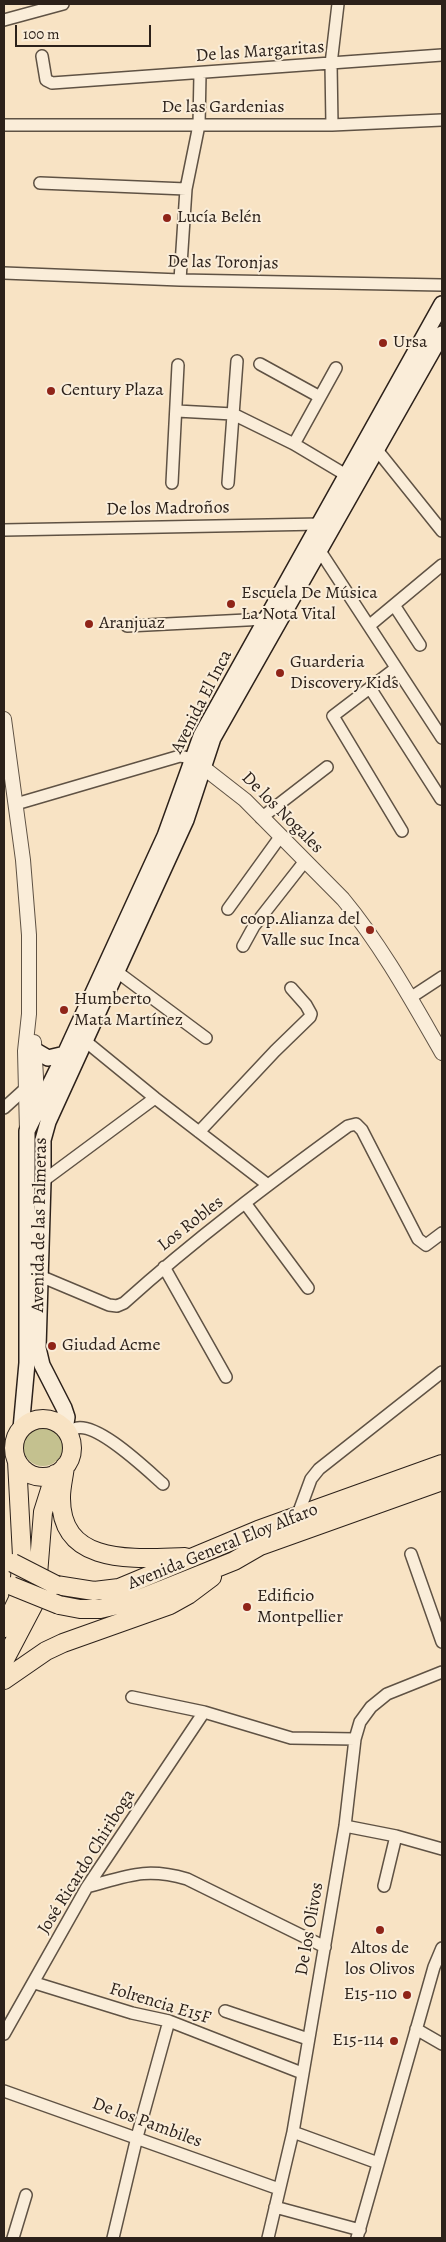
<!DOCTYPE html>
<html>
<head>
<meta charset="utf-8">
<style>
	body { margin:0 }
	#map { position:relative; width:446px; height:2242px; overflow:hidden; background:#f8e3c4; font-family:Alegreya,serif }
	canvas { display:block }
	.frame { position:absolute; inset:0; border:5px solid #2c211a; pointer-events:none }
	.scale { position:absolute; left:15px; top:25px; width:136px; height:22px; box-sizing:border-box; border:2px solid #2c211a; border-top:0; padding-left:6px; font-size:15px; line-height:18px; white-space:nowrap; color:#2c211a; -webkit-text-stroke:4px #faedd9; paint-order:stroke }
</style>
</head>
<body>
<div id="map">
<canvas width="446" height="2242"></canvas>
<div class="frame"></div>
<div class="scale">100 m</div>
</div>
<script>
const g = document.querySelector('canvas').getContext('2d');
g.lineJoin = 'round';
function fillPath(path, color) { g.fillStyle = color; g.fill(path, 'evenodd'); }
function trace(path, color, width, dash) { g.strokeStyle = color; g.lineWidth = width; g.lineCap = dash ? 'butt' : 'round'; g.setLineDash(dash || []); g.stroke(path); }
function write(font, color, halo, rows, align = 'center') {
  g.font = font + ' Alegreya,serif'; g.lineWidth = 4; g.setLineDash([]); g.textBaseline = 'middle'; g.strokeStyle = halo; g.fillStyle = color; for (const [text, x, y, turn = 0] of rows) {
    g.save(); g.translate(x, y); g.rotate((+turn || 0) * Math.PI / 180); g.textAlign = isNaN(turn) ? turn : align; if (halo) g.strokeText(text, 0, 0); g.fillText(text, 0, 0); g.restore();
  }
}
fillPath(new Path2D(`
	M23 1446a20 20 0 1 1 40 0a20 20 0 1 1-40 0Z`), '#c4c18f');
const minor = new Path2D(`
	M 4,20 L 63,4
	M 42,56 L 46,80 L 52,83 L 442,55
	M 4,125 L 332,125 L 442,120
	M 332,125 L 331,64 L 338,4
	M 40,183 L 186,189
	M 4,273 L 180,280 L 442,285
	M 180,280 L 186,189 L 199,125 L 200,74
	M 260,364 L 320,397
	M 177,411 L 233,414 L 294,444 L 346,475
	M 294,444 L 336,368
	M 377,450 L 442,531
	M 172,483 L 178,365
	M 228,483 L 237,361
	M 4,530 L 321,524 L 324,526
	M 320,551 L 442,738
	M 394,605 L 420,645
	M 370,625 L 442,565
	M 127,626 L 266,619
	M 396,668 L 333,716 L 402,831
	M 370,688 L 441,799
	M 16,804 L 180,756 L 193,759
	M 261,818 L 327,767
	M 228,909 L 280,837
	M 243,946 L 254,926 L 305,861
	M 116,971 L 206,1038
	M 410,998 L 442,977
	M 84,1040 L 155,1098 L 268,1185
	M 4,1108 L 25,1089
	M 199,1132 L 275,1051 L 310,1017 L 311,1014 L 306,1005 L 291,988
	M 43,1181 L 155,1098
	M 245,1203 L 308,1288
	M 164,1267 L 226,1377
	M 40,1276 L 109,1305 L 117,1306 L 124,1303 C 195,1239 271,1182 348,1126 L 356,1124 L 362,1130 L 418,1239 L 426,1245 L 442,1233
	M 68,1434 C 70,1432 72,1430 74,1429 C 95,1419 148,1471 163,1484
	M 297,1517 L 311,1479 L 319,1469 L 442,1372
	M 411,1554 L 442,1642
	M 132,1697 L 204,1712 L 291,1738 L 355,1739
	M 345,1826 L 396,1836 L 442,1849
	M 384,1886 L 396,1836
	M 87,1887 C 128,1876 145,1867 187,1879 L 325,1947
	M 35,1983 L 132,2013 L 169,2021 L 302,2073
	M 225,2011 L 308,2039
	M 416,2029 L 442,2044
	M 4,2034 L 87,1887 L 204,1712
	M 4,2091 L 279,2189
	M 293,2132 L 378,2163
	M 275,2207 L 360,2230
	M 13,2238 L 26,2195
	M 113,2238 L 137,2137 L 169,2021
	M 268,2238 L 293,2132 L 345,1826 L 355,1739 L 360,1722 L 371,1707 L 387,1694 L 442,1672
	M 357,2238 L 434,1967 L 442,1948`);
const tertiary = new Path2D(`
	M 4,719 L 23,860 L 29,935 L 29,1014 L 25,1051 L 27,1131
	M 195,761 L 245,800 L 343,899 C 382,946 412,1001 442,1053
	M 34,1042 L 38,1113`);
const secondary = new Path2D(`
	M 36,1051 L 48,1058 L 65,1054
	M 21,1429 L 27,1363 L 27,1131 L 65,1054 L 165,836 L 201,736 L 442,304
	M 65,1430 L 67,1417 L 64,1408 L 42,1365 L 38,1348 L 43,1181 L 43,1140 L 48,1122 L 186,820 L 213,738 L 442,334`);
const primary = new Path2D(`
	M14 1448a29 29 0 1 1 58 0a29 29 0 1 1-58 0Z
	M 65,1466 C 64,1476 61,1487 61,1497 C 60,1568 138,1558 185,1557
	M 56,1585 L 94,1591 L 119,1588 L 258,1530 L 442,1464
	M 59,1605 L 80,1609 L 100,1609 L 134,1601 L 234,1561 L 260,1546 L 442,1481
	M 4,1628 L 18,1599 L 22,1556 L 17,1461
	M 4,1661 L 36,1600 L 43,1512 L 55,1474
	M 4,1680 L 46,1651 L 63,1643 L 170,1605 L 188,1595 L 212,1577`);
trace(minor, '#5f5244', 14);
trace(tertiary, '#5f5244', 16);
trace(secondary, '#2c211a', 18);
trace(primary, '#2c211a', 20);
trace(minor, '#faedd9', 11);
trace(tertiary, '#faedd9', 14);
trace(secondary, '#faedd9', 15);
trace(primary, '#f8e3c4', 18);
const primaryBridge = new Path2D(`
	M 13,1563 L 56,1585
	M 12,1586 L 59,1605`);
trace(primaryBridge, '#2c211a', 20, []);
trace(primaryBridge, '#f8e3c4', 18);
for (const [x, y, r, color] of [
	[167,218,5,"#8f2418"],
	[383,343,5,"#8f2418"],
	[51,391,5,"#8f2418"],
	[231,604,5,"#8f2418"],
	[89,624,5,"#8f2418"],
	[280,673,5,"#8f2418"],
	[370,930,5,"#8f2418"],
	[64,1010,5,"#8f2418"],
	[52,1346,5,"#8f2418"],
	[247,1607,5,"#8f2418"],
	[380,1930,5,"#8f2418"],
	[407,1995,5,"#8f2418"],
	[394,2041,5,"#8f2418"]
]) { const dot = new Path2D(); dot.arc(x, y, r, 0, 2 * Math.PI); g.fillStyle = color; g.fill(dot); trace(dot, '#faedd9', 2); }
write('18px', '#2c211a', '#faedd9', [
	["De las Margaritas",260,52,-4],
	["De las Gardenias",223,108],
	["De las Toronjas",223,263,1],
	["De los Madroños",168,509,-1],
	["Avenida El Inca",202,702,-63],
	["De los Nogales",282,813,45],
	["Los Robles",191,1224,-38],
	["Avenida de las Palmeras",40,1225,-89],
	["Avenida General Eloy Alfaro",223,1547,-22],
	["José Ricardo Chiriboga",87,1862,-58],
	["De los Olivos",310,1929,-80],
	["Folrencia E15F",160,2004,17],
	["De los Pambiles",147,2123,20]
]);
write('18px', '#2c211a', '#faedd9', [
	["Lucía Belén",177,218],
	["Ursa",393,343],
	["Century Plaza",61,391],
	["Escuela De Música",241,594],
	["La Nota Vital",241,615],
	["Aranjuaz",99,624],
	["Guarderia",290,663],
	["Discovery Kids",290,684],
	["coop.Alianza del",360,920,"right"],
	["Valle suc Inca",360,941,"right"],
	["Humberto",74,1000],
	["Mata Martínez",74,1021],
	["Giudad Acme",62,1346],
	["Edificio",257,1597],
	["Montpellier",257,1618],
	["Altos de",380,1949,"center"],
	["los Olivos",380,1970,"center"],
	["E15-110",397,1995,"right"],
	["E15-114",384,2041,"right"]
], 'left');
</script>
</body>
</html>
